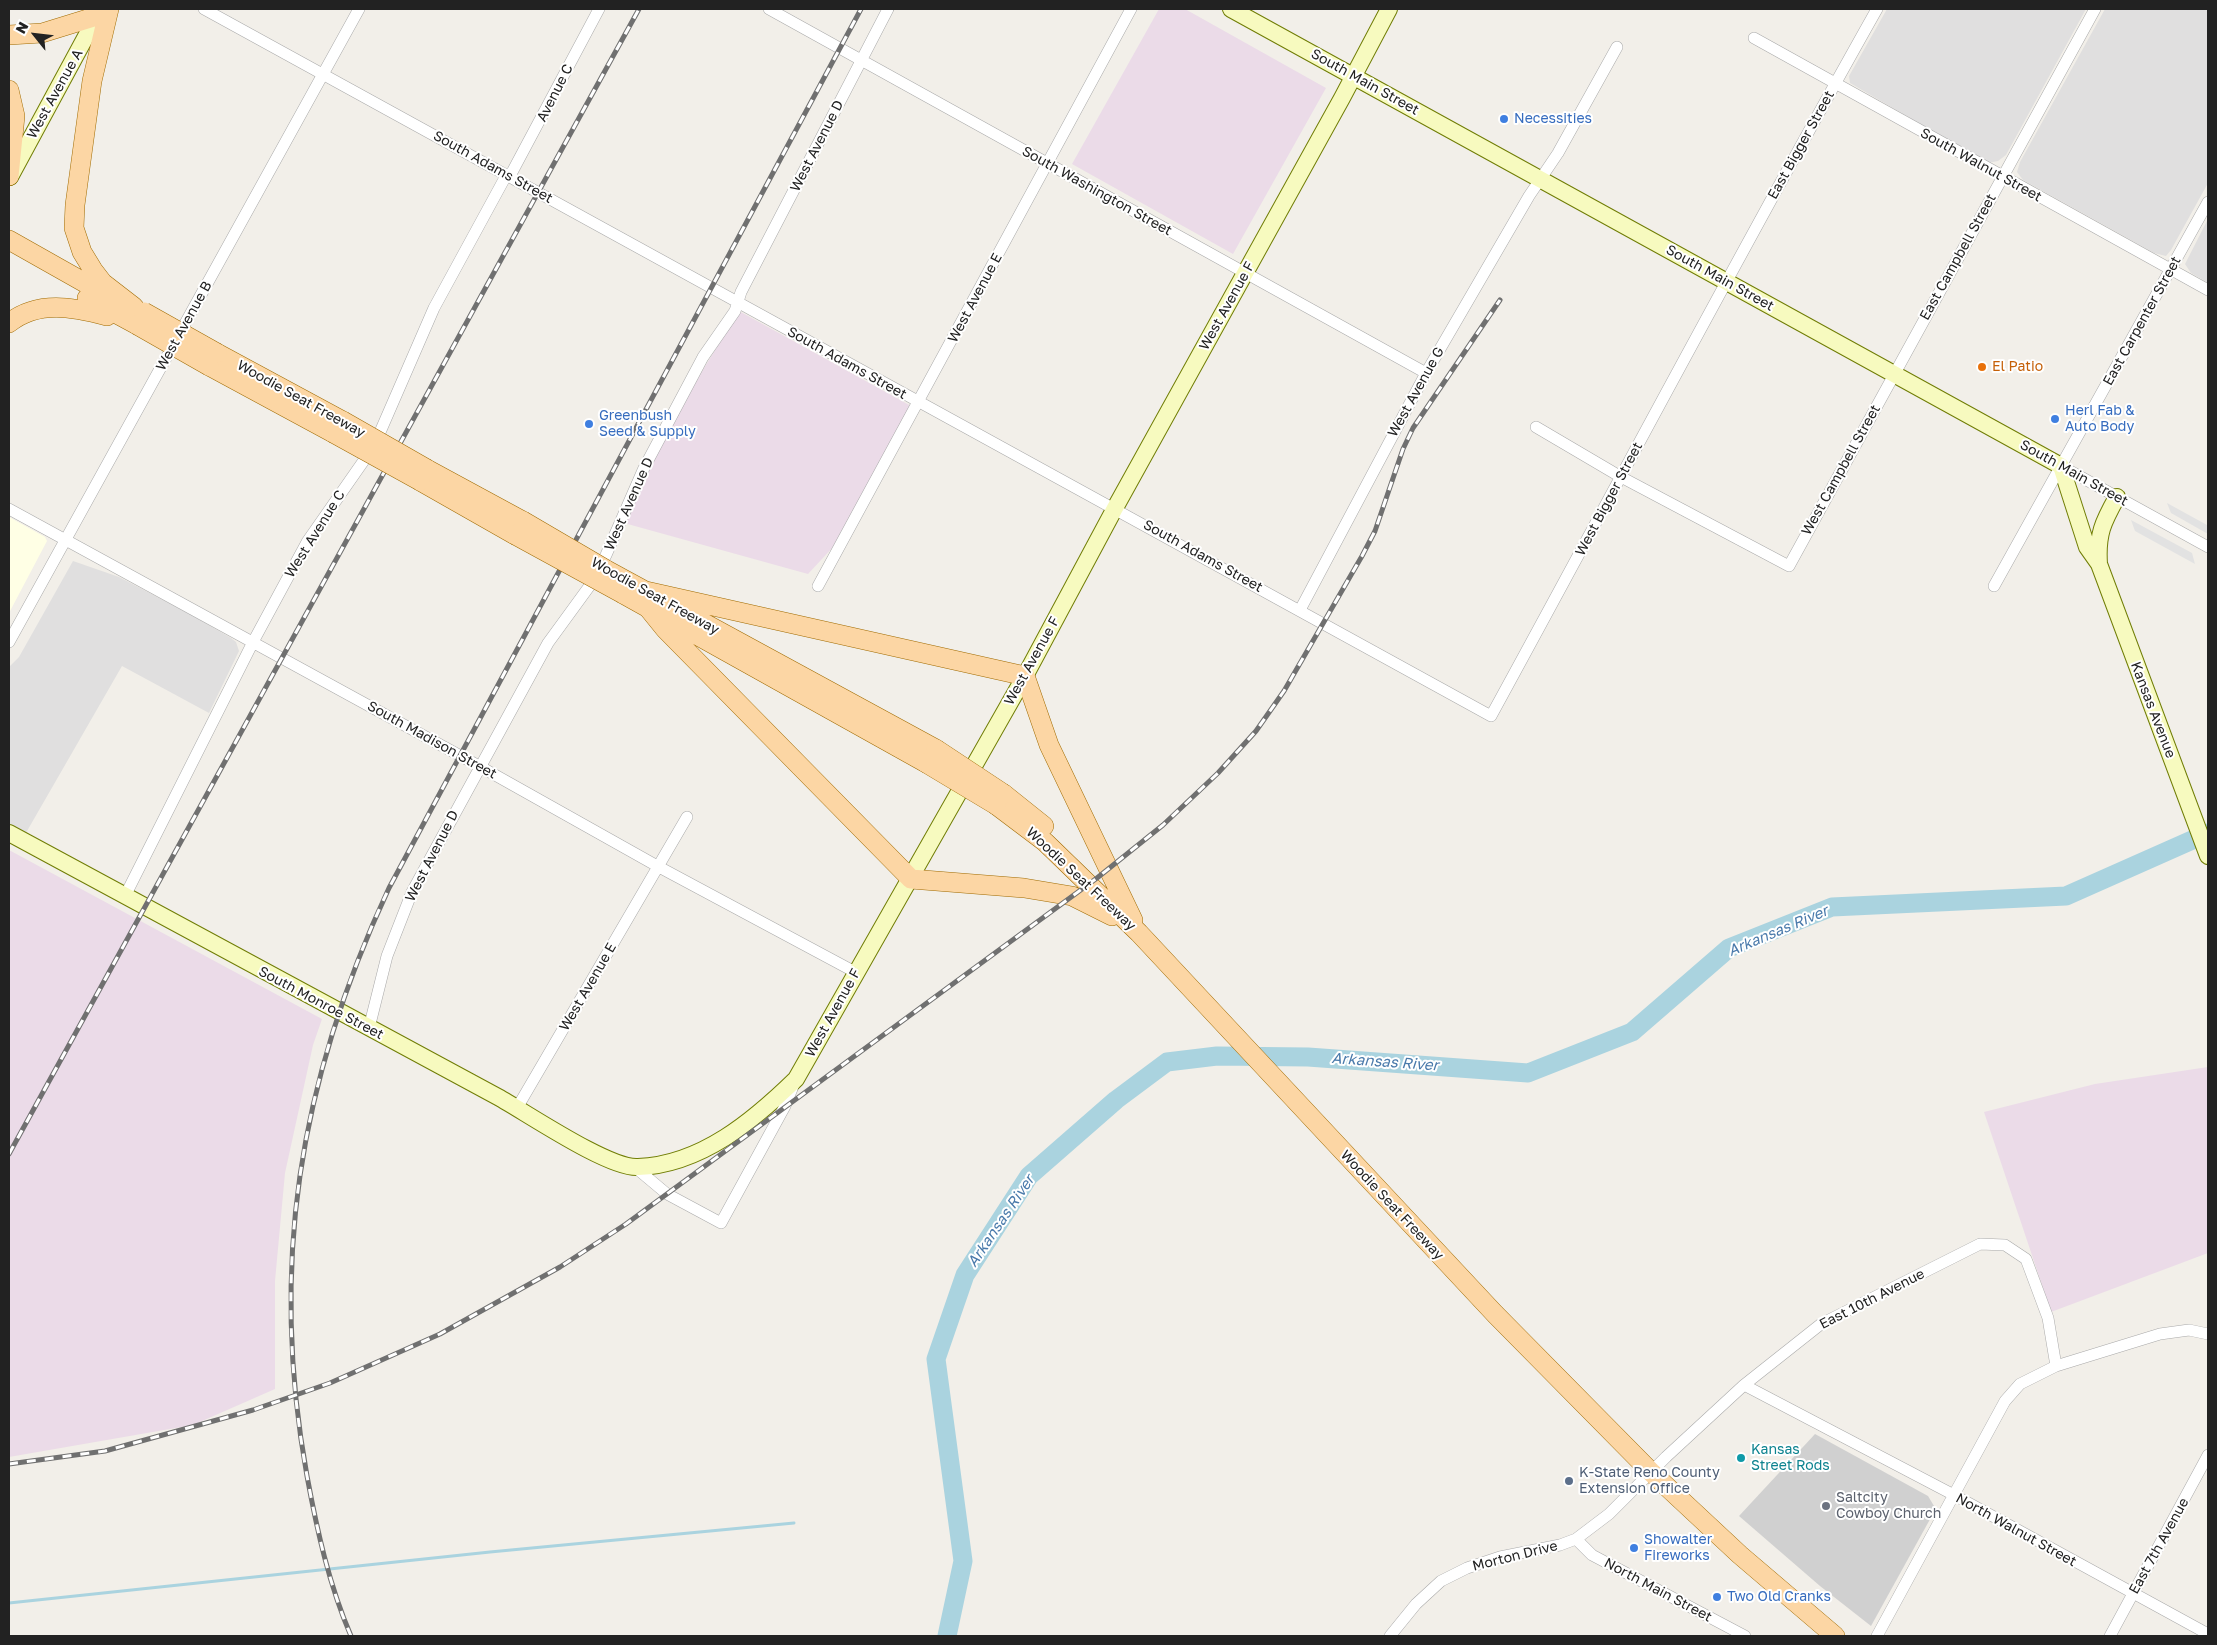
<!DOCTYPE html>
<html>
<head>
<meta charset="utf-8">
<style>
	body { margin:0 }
	#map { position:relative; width:2217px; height:1645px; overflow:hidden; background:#f2efe9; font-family:"Golos Text",sans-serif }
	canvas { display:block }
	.frame { position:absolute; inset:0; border:10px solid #222; pointer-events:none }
	.north { position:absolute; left:10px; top:10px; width:50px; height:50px; -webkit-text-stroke:4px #fff; paint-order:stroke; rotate:299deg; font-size:14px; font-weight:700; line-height:20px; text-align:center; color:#222 }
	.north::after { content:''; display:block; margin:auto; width:18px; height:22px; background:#222; clip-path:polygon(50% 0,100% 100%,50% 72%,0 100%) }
</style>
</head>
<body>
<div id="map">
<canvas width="2217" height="1645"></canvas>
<div class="frame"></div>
<div class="north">N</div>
</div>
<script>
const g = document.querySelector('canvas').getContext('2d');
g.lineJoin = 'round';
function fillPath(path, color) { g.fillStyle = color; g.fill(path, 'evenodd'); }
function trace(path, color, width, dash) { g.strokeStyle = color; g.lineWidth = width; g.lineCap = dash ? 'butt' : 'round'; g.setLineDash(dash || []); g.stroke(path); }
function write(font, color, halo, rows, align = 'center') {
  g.font = font + ' "Golos Text",sans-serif'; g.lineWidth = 4; g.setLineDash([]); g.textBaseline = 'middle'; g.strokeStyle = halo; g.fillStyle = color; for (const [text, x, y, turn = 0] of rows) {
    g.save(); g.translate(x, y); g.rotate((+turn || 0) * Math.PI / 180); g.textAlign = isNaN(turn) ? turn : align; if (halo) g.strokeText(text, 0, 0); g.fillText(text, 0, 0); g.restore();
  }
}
fillPath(new Path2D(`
	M 1887,9 L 2086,9 L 2006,155 L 1998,161 L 1987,163 L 1850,83 L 1849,76 Z
	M 2105,9 L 2208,9 L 2208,183 L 2171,250 L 2166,256 L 2154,253 L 2023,180 L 2017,172 L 2020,162 Z
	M 2208,219 L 2208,283 L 2191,273 L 2185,264 Z
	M 73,561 L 119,577 L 190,614 L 231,638 L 236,642 L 239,651 L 209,713 L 122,666 L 23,838 L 9,830 L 9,667 L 19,657 Z`), '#e0dfdf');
fillPath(new Path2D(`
	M 1159,9 L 1185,9 L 1326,88 L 1233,254 L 1072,164 Z
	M 739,311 L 911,406 L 835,545 L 808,574 L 624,523 L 642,480 L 701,373 Z
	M 9,850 L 322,1019 L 313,1045 L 285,1173 L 275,1281 L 275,1389 L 193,1425 L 9,1457 Z
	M 2208,1067 L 2208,1253 L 2051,1312 L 1984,1112 L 2095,1084 Z`), '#ebdbe8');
fillPath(new Path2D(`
	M 9,517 L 45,537 L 47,541 L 9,613 Z`), '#ffffe5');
fillPath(new Path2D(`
	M 1815,1434 L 1928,1496 L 1934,1506 L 1934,1512 L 1871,1626 L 1820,1586 L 1739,1516 Z`), '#d0d0d0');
fillPath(new Path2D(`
	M 2167,503 L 2207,525 L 2208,534 L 2171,513 Z
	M 2131,520 L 2192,553 L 2195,564 L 2135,531 Z`), '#e2e2e2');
trace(new Path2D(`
	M 9,1603 L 490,1552 L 794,1523`), '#aad3df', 3);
trace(new Path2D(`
	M 947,1636 L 963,1561 L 936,1359 L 965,1275 L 1029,1176 L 1116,1100 L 1167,1062 L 1217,1056 L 1308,1057 L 1528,1073 L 1632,1032 L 1729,948 L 1832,907 L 2066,896 L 2208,833`), '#aad3df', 19);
const street = new Path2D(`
	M 204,9 L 1491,716 C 1620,480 1745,243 1877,9
	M 769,9 L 1426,373
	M 1754,38 L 2208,290
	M 510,176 L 599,9
	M 1536,427 L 1621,477 L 1789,566 L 2095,9
	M 2061,466 L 2208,547
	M 9,509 L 479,766 L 659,867 L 855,972
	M 818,586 L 1131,9
	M 1994,586 L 2208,202
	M 1300,610 L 1426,373 L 1529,196 L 1558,153 L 1617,47
	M 9,642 L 359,9
	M 125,896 L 253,642 L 307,542 L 374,446 L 434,308 L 507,174
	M 369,1028 L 387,956 L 412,892 L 548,643 L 591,584 L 606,555 L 644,468 L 703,357 L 735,311 L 741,292 L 888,9
	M 517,1108 L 687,817
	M 636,1168 L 667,1194 L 721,1223 L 785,1106 L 794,1084
	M 1744,1385 L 1954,1495 L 2208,1634
	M 1576,1539 L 1592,1555 L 1745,1636
	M 1390,1636 L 1416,1604 L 1441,1581 L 1467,1568 L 1500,1557 L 1560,1545 L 1576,1539 L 1609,1514 L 1666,1457 L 1744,1385 L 1821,1324 L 1980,1244 L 2005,1245 L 2026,1259 L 2048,1318 L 2056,1366
	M 1877,1636 L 2005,1401 L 2020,1384 L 2056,1366 L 2160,1334 L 2189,1330 L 2208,1334
	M 2110,1636 L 2208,1455`);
const secondary = new Path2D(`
	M 1231,9 L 2061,466 L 2087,547 L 2099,564
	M 10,177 L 97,16
	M 2117,497 C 2103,522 2097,534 2099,564 L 2208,856
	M 9,833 C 171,922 334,1010 498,1097 C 527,1113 609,1169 638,1167 C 701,1165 754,1120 796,1079 L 1025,676 L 1115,508 L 1342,98 L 1389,9`);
const primary = new Path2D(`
	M 109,9 L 92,81 L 75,205 L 74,228 L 82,252 L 93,270 L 103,283 L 134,307
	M 9,35 L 42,33 L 97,16
	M 9,90 L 15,116 L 9,176
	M 9,240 L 110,297
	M 87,298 L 137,325
	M 9,323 C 38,300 73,307 107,316
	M 217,353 L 343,421
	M 209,366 L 333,433
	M 427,469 L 523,521
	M 420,481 L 515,535
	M 605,569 L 936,749
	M 646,591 L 1025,676 L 1049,745 L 1133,920
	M 623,594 L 926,763
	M 648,608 L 665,629 L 911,879 L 1024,888 L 1072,896 L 1112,916
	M 1004,794 L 1044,826
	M 996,805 L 1045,842 L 1139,933 L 1495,1314 L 1651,1472 L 1740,1555 L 1835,1636`);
trace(street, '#a9a9a9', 12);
trace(secondary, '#707d05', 18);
trace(primary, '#a06b00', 20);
trace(street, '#fff', 11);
trace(secondary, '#f7fabf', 16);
trace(primary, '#fcd6a4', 19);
const rail = new Path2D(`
	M 9,1154 L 639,9
	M 9,1464 L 105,1451 L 253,1410 L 330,1383 L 440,1334 L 560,1267 L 626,1224 L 1097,878 L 1163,825 L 1218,773 L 1256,731 L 1284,691 L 1362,556 L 1375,531 L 1403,449 L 1413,428 L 1500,300
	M 351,1636 C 329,1585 317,1530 307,1476 C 269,1266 299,1081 389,888 L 861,9`);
trace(rail, '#707070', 5);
trace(rail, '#fff', 3, [9]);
const primaryBridge = new Path2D(`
	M 144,312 L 217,353
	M 137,325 L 209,366
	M 343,421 L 427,469
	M 333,433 L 420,481
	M 523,521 L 605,569
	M 515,535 L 623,594
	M 936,749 L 1004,794
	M 926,763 L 996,805`);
trace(primaryBridge, '#a06b00', 20, []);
trace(primaryBridge, '#fcd6a4', 19);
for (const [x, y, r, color] of [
	[1504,119,5,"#3f7fe0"],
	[1982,367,5,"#e8710a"],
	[2055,419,5,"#3f7fe0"],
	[589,424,5,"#3f7fe0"],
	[1741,1458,5,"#0f9aa8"],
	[1569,1481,5,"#5c6f8a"],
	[1826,1506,5,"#6b7280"],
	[1634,1548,5,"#3f7fe0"],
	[1717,1597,5,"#3f7fe0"]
]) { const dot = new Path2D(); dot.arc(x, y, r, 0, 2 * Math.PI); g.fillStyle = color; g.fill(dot); trace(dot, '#fff', 2); }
write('14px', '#222', '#fff', [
	["South Main Street",1365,82,29],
	["Avenue C",555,93,-63],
	["West Avenue A",55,94,-61],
	["East Bigger Street",1801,145,-61],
	["West Avenue D",817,146,-63],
	["South Walnut Street",1981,165,29],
	["South Adams Street",493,167,29],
	["South Washington Street",1097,191,29],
	["East Campbell Street",1958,257,-61],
	["South Main Street",1720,278,29],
	["West Avenue E",975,298,-62],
	["West Avenue F",1227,306,-61],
	["East Carpenter Street",2142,321,-61],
	["West Avenue B",184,326,-61],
	["South Adams Street",847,363,29],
	["West Avenue G",1416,392,-61],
	["Woodie Seat Freeway",301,399,29],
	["West Campbell Street",1841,470,-61],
	["South Main Street",2074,473,29],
	["West Bigger Street",1609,499,-62],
	["West Avenue D",629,504,-66],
	["West Avenue C",315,534,-58],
	["South Adams Street",1203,556,29],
	["Woodie Seat Freeway",655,596,29],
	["West Avenue F",1032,661,-61],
	["Kansas Avenue",2153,710,69],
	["South Madison Street",432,740,29],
	["West Avenue D",432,856,-63],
	["Woodie Seat Freeway",1081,879,43],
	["West Avenue E",588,987,-60],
	["South Monroe Street",321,1003,28],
	["West Avenue F",833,1013,-61],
	["Woodie Seat Freeway",1392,1205,47],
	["East 10th Avenue",1872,1299,-27],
	["North Walnut Street",2016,1530,29],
	["East 7th Avenue",2159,1546,-61],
	["Morton Drive",1515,1556,-14],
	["North Main Street",1658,1590,28]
]);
write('14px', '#366cbe', '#fff', [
	["Necessities",1514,119],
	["Herl Fab &",2065,411],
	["Auto Body",2065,427],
	["Greenbush",599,416],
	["Seed & Supply",599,432],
	["Showalter",1644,1540],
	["Fireworks",1644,1556],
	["Two Old Cranks",1727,1597]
], 'left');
write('14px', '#c56008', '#fff', [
	["El Patio",1992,367]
], 'left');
write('14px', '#0d838f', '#fff', [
	["Kansas",1751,1450],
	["Street Rods",1751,1466]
], 'left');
write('14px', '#4e5e75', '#fff', [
	["K-State Reno County",1579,1473],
	["Extension Office",1579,1489]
], 'left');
write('14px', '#5b616d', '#fff', [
	["Saltcity",1836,1498],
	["Cowboy Church",1836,1514]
], 'left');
write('italic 15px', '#4a7aab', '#fff', [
	["Arkansas River",1778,931,-23],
	["Arkansas River",1385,1062,4],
	["Arkansas River",1001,1221,-56]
]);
</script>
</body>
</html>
